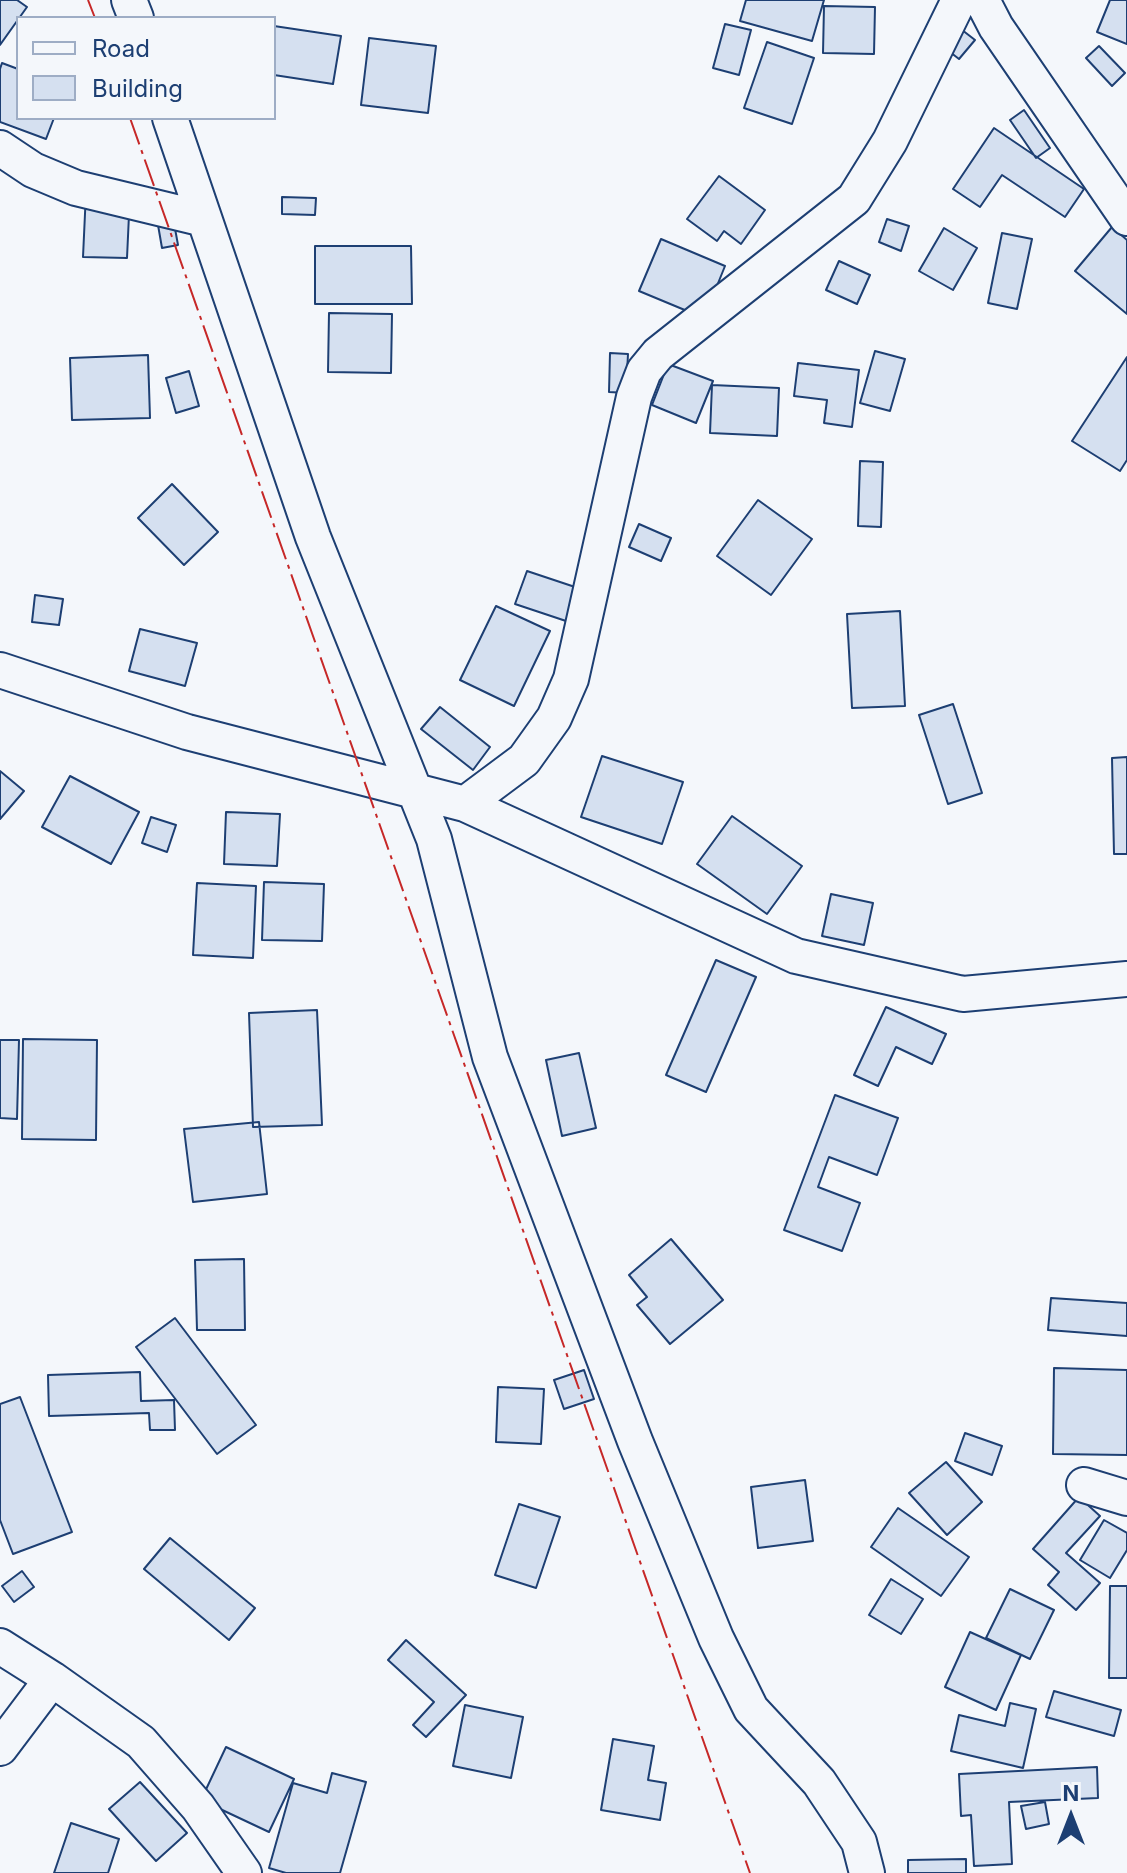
<!DOCTYPE html>
<html>
<head>
<meta charset="utf-8">
<style>
	body { margin:0 }
	#map { position:relative; width:1127px; height:1873px; overflow:hidden; background:#f4f7fb; font-family:Inter,sans-serif }
	canvas { display:block }
	.legend { position:absolute; left:16px; top:16px; width:260px; height:104px; box-sizing:border-box; background:#f4f7fb; border:2px solid #9eadc5; margin:0; padding:10px 14px; list-style:none; font-size:24px; color:#1d3f73 }
	.legend li { display:flex; align-items:center; gap:16px; height:40px }
	.legend b { width:40px; border:2px solid #9eadc5 }
	.north { position:absolute; left:1031px; top:1777px; width:80px; height:80px; -webkit-text-stroke:6px #f4f7fb; paint-order:stroke; rotate:0deg; font-size:22px; font-weight:700; line-height:32px; text-align:center; color:#1d3f73 }
	.north::after { content:''; display:block; margin:auto; width:28px; height:36px; background:#1d3f73; clip-path:polygon(50% 0,100% 100%,50% 72%,0 100%) }
</style>
</head>
<body>
<div id="map">
<canvas width="1127" height="1873"></canvas>
<ul class="legend">
<li><b style="height:10px;background:#f4f7fb"></b>Road</li>
<li><b style="height:22px;background:#d5e0f0"></b>Building</li>
</ul>
<div class="north">N</div>
</div>
<script>
const g = document.querySelector('canvas').getContext('2d');
g.lineJoin = 'round';
function fillPath(path, color) { g.fillStyle = color; g.fill(path, 'evenodd'); }
function trace(path, color, width, dash) { g.strokeStyle = color; g.lineWidth = width; g.lineCap = dash ? 'butt' : 'round'; g.setLineDash(dash || []); g.stroke(path); }
const building = new Path2D(`
	M 0,0 L 17,0 L 27,7 L 0,45 Z
	M 746,0 L 824,0 L 812,41 L 740,21 Z
	M 1110,0 L 1127,0 L 1127,44 L 1097,32 Z
	M 824,6 L 875,7 L 874,54 L 823,53 Z
	M 725,24 L 751,30 L 739,75 L 713,68 Z
	M 274,26 L 341,36 L 333,84 L 274,75 Z
	M 957,26 L 975,40 L 959,59 L 941,45 Z
	M 369,38 L 436,46 L 428,113 L 361,105 Z
	M 767,42 L 814,58 L 792,124 L 744,108 Z
	M 1099,46 L 1125,73 L 1112,86 L 1086,58 Z
	M 2,63 L 18,69 L 18,118 L 54,118 L 46,139 L 0,122 L 0,69 Z
	M 1024,110 L 1050,148 L 1036,158 L 1010,120 Z
	M 994,128 L 1084,189 L 1065,217 L 1002,175 L 980,207 L 953,189 Z
	M 719,176 L 765,210 L 741,244 L 724,231 L 717,241 L 687,219 Z
	M 86,192 L 130,193 L 127,258 L 83,257 Z
	M 282,197 L 316,198 L 315,215 L 282,214 Z
	M 887,219 L 909,226 L 901,251 L 879,242 Z
	M 174,223 L 178,245 L 162,248 L 158,225 Z
	M 1112,227 L 1127,240 L 1127,314 L 1075,271 Z
	M 944,228 L 977,248 L 953,290 L 919,271 Z
	M 1002,233 L 1032,239 L 1017,309 L 988,303 Z
	M 661,239 L 725,266 L 704,318 L 639,291 Z
	M 315,246 L 411,246 L 412,304 L 315,304 Z
	M 839,261 L 870,275 L 857,304 L 826,290 Z
	M 329,313 L 392,314 L 391,373 L 328,372 Z
	M 875,351 L 905,359 L 890,411 L 860,403 Z
	M 610,353 L 628,354 L 626,393 L 609,392 Z
	M 148,355 L 150,418 L 72,420 L 70,358 Z
	M 1127,357 L 1127,460 L 1120,471 L 1072,441 Z
	M 798,363 L 859,370 L 852,427 L 824,423 L 827,400 L 794,396 Z
	M 668,364 L 713,381 L 696,423 L 652,405 Z
	M 189,371 L 199,406 L 176,413 L 166,378 Z
	M 712,385 L 779,388 L 777,436 L 710,433 Z
	M 860,461 L 883,462 L 881,527 L 858,526 Z
	M 172,484 L 218,532 L 184,565 L 138,518 Z
	M 758,500 L 812,539 L 771,595 L 717,556 Z
	M 639,524 L 671,538 L 661,561 L 629,547 Z
	M 527,571 L 578,588 L 566,621 L 515,604 Z
	M 35,595 L 63,599 L 59,625 L 32,622 Z
	M 496,606 L 550,631 L 514,706 L 460,680 Z
	M 900,611 L 905,706 L 852,708 L 847,614 Z
	M 140,629 L 197,643 L 185,686 L 129,671 Z
	M 953,704 L 982,793 L 948,804 L 919,715 Z
	M 440,707 L 490,747 L 473,770 L 421,729 Z
	M 602,756 L 683,782 L 662,844 L 581,817 Z
	M 1127,757 L 1127,854 L 1114,854 L 1112,758 Z
	M 0,771 L 24,791 L 0,819 Z
	M 70,776 L 139,812 L 111,864 L 42,827 Z
	M 226,812 L 280,814 L 277,866 L 224,864 Z
	M 732,816 L 802,866 L 767,914 L 697,864 Z
	M 151,817 L 176,825 L 167,852 L 142,843 Z
	M 264,882 L 324,884 L 322,941 L 262,940 Z
	M 197,883 L 256,886 L 253,958 L 193,955 Z
	M 831,894 L 873,903 L 864,945 L 822,936 Z
	M 716,960 L 756,977 L 706,1092 L 666,1075 Z
	M 886,1007 L 946,1034 L 932,1064 L 896,1047 L 878,1086 L 854,1075 Z
	M 317,1010 L 322,1125 L 253,1127 L 249,1013 Z
	M 23,1039 L 97,1040 L 96,1140 L 22,1139 Z
	M 0,1040 L 19,1040 L 17,1119 L 0,1118 Z
	M 579,1053 L 596,1128 L 562,1136 L 546,1060 Z
	M 835,1095 L 898,1118 L 877,1175 L 829,1157 L 818,1187 L 860,1203 L 842,1251 L 784,1230 Z
	M 259,1122 L 267,1194 L 193,1202 L 184,1129 Z
	M 671,1239 L 723,1300 L 670,1344 L 637,1305 L 647,1297 L 629,1275 Z
	M 244,1259 L 245,1330 L 197,1330 L 195,1260 Z
	M 1051,1298 L 1127,1303 L 1127,1336 L 1048,1330 Z
	M 175,1318 L 256,1425 L 217,1454 L 136,1347 Z
	M 1054,1368 L 1127,1370 L 1127,1455 L 1053,1454 Z
	M 584,1370 L 594,1399 L 564,1409 L 554,1380 Z
	M 140,1372 L 141,1401 L 174,1400 L 175,1430 L 150,1430 L 149,1413 L 49,1416 L 48,1375 Z
	M 498,1387 L 544,1389 L 541,1444 L 496,1442 Z
	M 20,1397 L 72,1532 L 13,1554 L 0,1520 L 0,1404 Z
	M 965,1433 L 1002,1446 L 992,1475 L 955,1461 Z
	M 946,1462 L 982,1502 L 947,1535 L 909,1493 Z
	M 805,1480 L 813,1541 L 758,1548 L 751,1487 Z
	M 1079,1497 L 1100,1516 L 1066,1553 L 1100,1583 L 1076,1610 L 1048,1585 L 1059,1572 L 1033,1549 Z
	M 519,1504 L 560,1517 L 536,1588 L 495,1575 Z
	M 898,1508 L 969,1557 L 941,1596 L 871,1547 Z
	M 1104,1520 L 1127,1533 L 1127,1550 L 1110,1578 L 1080,1560 Z
	M 170,1538 L 255,1608 L 229,1640 L 144,1569 Z
	M 22,1571 L 34,1587 L 14,1602 L 2,1586 Z
	M 891,1579 L 923,1599 L 901,1634 L 869,1615 Z
	M 1110,1586 L 1127,1586 L 1127,1678 L 1109,1678 Z
	M 1010,1589 L 1054,1610 L 1030,1659 L 986,1638 Z
	M 970,1632 L 1021,1655 L 996,1710 L 945,1687 Z
	M 406,1640 L 466,1695 L 426,1737 L 413,1725 L 434,1702 L 388,1660 Z
	M 1054,1691 L 1121,1710 L 1114,1736 L 1046,1717 Z
	M 1010,1703 L 1036,1709 L 1023,1768 L 951,1751 L 959,1715 L 1005,1726 Z
	M 465,1705 L 523,1717 L 511,1778 L 453,1766 Z
	M 613,1739 L 654,1746 L 648,1780 L 666,1783 L 660,1820 L 601,1810 Z
	M 226,1747 L 294,1779 L 269,1832 L 201,1800 Z
	M 1097,1767 L 1098,1798 L 1009,1802 L 1012,1864 L 974,1866 L 971,1815 L 961,1816 L 959,1774 Z
	M 332,1773 L 366,1782 L 340,1873 L 286,1873 L 269,1868 L 293,1783 L 327,1793 Z
	M 140,1782 L 187,1833 L 156,1861 L 109,1809 Z
	M 1045,1802 L 1049,1824 L 1026,1829 L 1021,1806 Z
	M 71,1823 L 119,1839 L 108,1873 L 54,1873 Z
	M 966,1859 L 966,1873 L 908,1873 L 908,1860 Z`);
fillPath(building, '#d5e0f0');
trace(building, '#1d3f73', 2);
const minor = new Path2D(`
	M 129,0 L 136,18
	M 982,0 L 996,27 L 1127,218
	M 170,118 L 313,537 L 434,839 L 490,1057 L 635,1441 L 716,1638 L 751,1709 L 819,1782 L 859,1842 L 867,1873
	M 0,148 L 33,170 L 76,188 L 204,219
	M 0,670 L 187,732 L 465,804 L 796,956 L 963,994 L 1127,979
	M 465,804 L 524,760 L 554,718 L 571,679 L 634,397 L 644,371 L 658,354 L 854,199 L 890,141 L 959,0
	M 1084,1485 L 1127,1498
	M 0,1646 L 52,1679 L 141,1742 L 198,1807 L 244,1873
	M 0,1748 L 52,1679`);
trace(minor, '#1d3f73', 38);
trace(minor, '#f4f7fb', 34);
trace(new Path2D(`
	M 88,0 L 95,18
	M 130,118 L 750,1873`), '#c62828', 2, [28, 6, 4, 6]);
</script>
</body>
</html>
